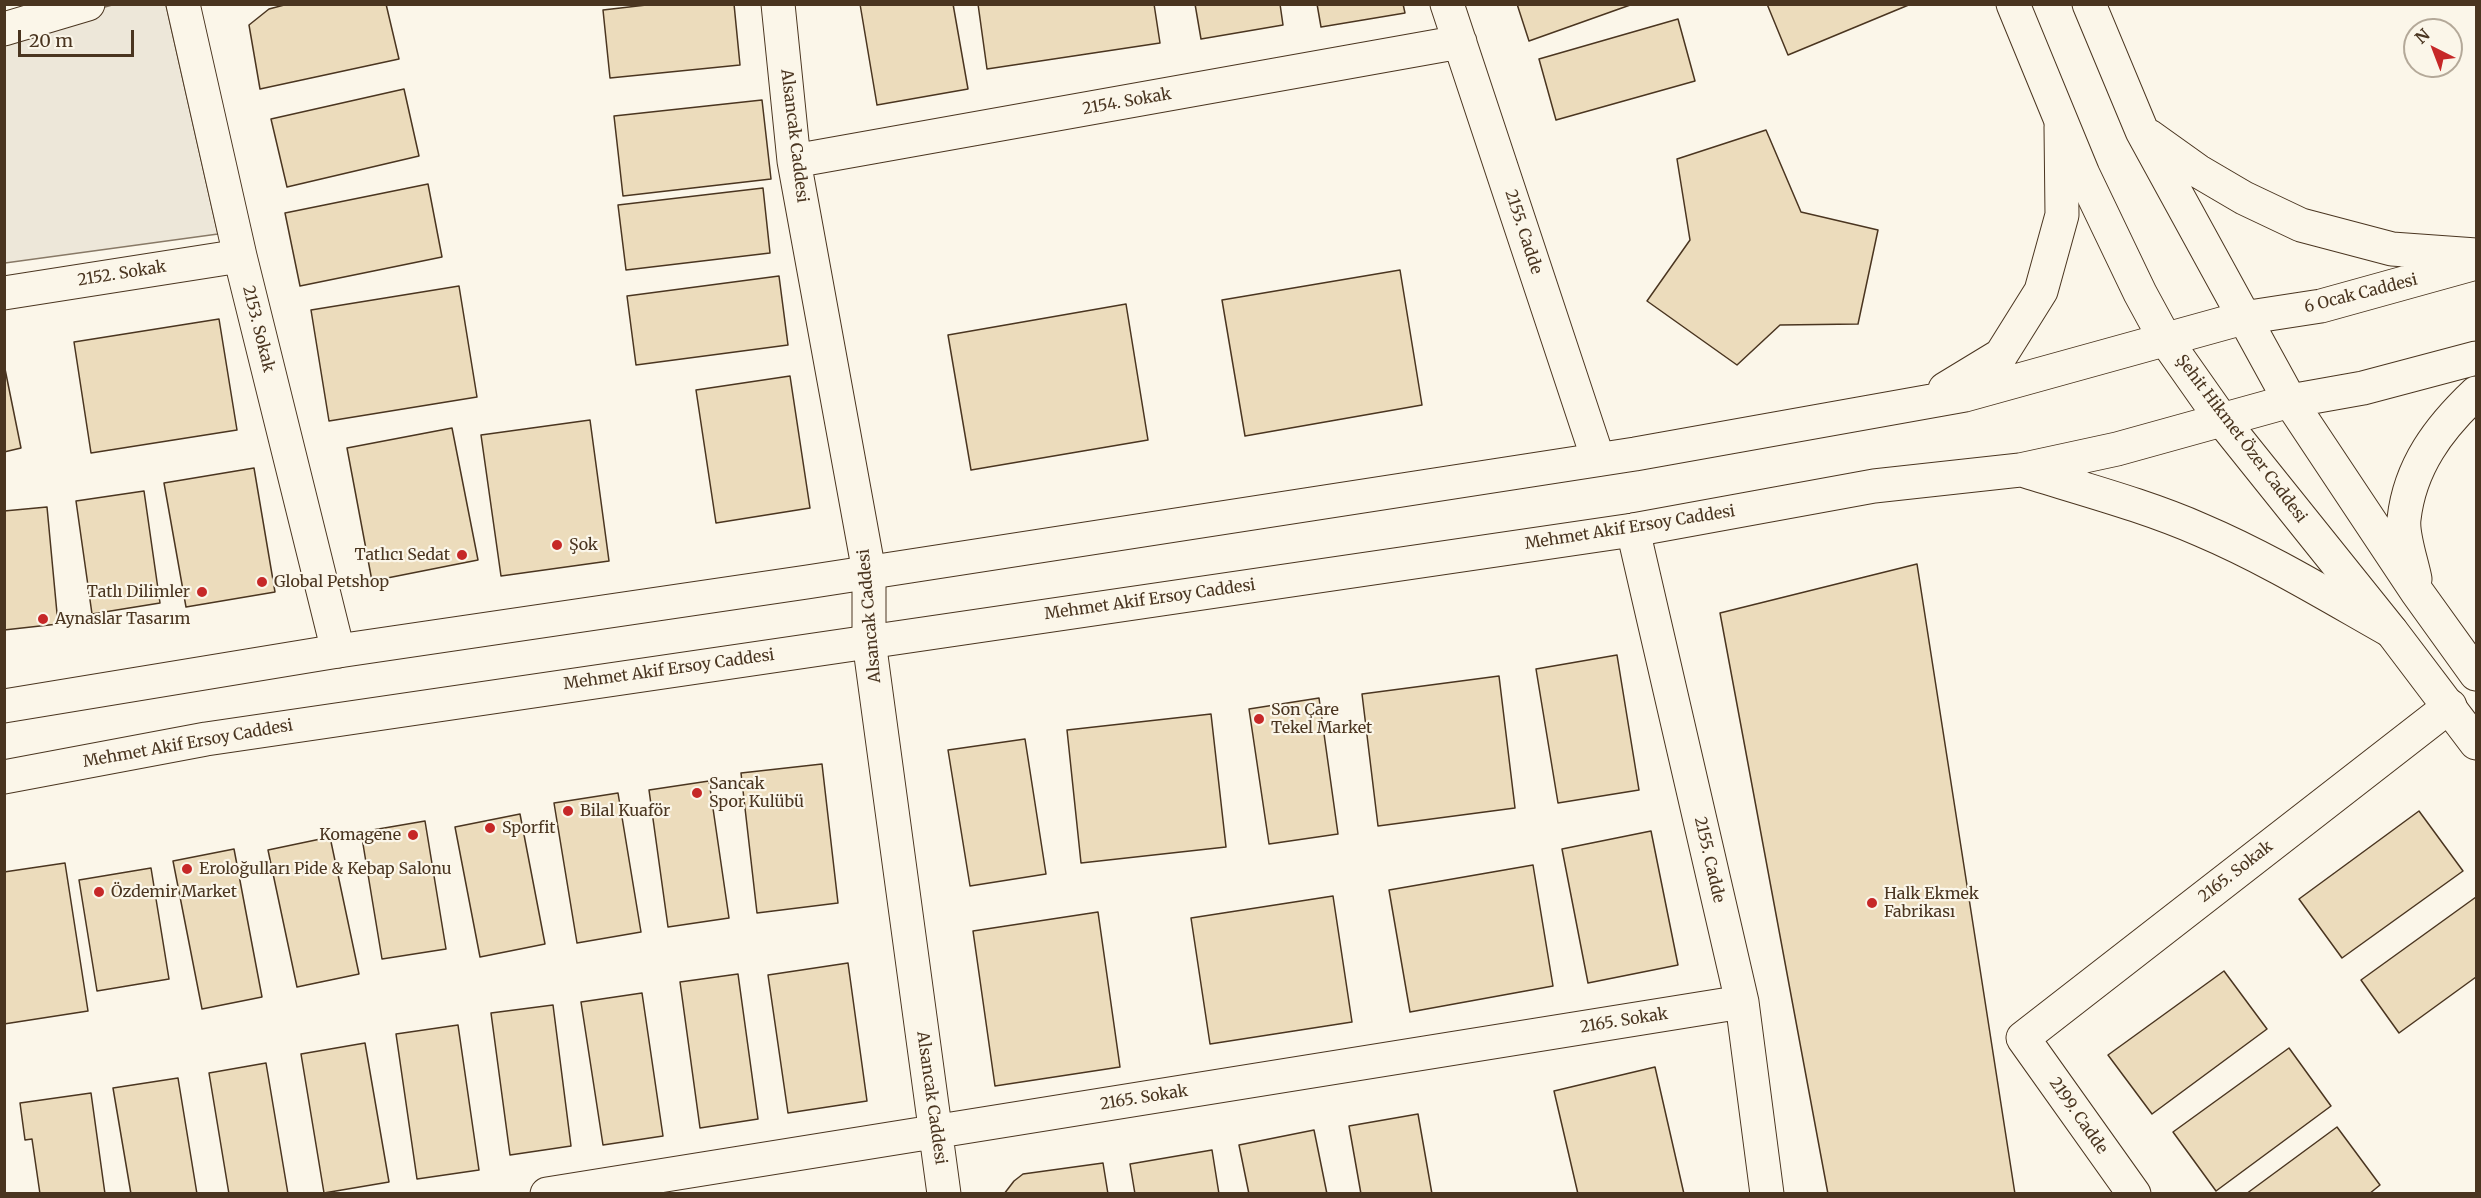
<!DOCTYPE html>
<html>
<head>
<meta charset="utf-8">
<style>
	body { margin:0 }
	#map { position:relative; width:2481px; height:1198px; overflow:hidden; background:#fbf6e9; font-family:Merriweather,serif }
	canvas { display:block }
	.frame { position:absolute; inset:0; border:6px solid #4a3520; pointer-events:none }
	.north { position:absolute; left:2403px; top:18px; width:60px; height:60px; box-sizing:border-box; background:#fbf6e9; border:2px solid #b4a999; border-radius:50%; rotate:318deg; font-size:16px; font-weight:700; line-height:24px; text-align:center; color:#4a3520 }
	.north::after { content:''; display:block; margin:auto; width:21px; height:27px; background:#c62828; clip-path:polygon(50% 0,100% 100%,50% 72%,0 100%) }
	.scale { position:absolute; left:18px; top:30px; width:116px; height:27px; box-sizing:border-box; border:3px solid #4a3520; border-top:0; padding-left:8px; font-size:18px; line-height:21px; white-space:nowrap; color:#4a3520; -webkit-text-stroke:4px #fbf6e9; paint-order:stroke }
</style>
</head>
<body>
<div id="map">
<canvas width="2481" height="1198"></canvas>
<div class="frame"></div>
<div class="north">N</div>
<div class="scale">20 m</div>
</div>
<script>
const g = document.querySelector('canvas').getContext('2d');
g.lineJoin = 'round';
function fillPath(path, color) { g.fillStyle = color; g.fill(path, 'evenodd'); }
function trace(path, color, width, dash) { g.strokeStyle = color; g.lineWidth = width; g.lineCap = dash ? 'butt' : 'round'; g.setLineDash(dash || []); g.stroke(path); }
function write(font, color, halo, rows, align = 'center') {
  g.font = font + ' Merriweather,serif'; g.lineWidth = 4.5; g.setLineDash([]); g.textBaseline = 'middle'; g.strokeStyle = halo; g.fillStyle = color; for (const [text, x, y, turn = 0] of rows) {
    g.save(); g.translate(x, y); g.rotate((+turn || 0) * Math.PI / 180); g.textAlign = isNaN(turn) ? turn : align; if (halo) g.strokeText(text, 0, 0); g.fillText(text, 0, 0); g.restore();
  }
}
const parking = new Path2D(`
	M 112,5 L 166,5 L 218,234 L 5,263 L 4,36 Z`);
fillPath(parking, '#ede7d9');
trace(parking, '#887966', 1.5);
const building = new Path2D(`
	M 288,4 L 386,4 L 399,59 L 260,89 L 249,25 L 269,9 Z
	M 655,4 L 734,4 L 740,65 L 610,78 L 603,10 Z
	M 860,4 L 953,4 L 968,89 L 877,105 Z
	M 978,4 L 1154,4 L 1160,43 L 987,69 Z
	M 1195,4 L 1280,4 L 1283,25 L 1201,39 Z
	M 1317,4 L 1403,4 L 1405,13 L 1321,27 Z
	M 1517,4 L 1633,4 L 1529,41 Z
	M 1767,4 L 1911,4 L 1788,55 Z
	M 1678,19 L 1695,81 L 1556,120 L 1539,59 Z
	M 404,89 L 419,156 L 287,187 L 271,119 Z
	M 762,100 L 771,179 L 623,196 L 614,116 Z
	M 1766,130 L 1801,212 L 1878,230 L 1858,324 L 1780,325 L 1737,365 L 1647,301 L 1690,240 L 1677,159 Z
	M 428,184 L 442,257 L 300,286 L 285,213 Z
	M 763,188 L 770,253 L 626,270 L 618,205 Z
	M 1400,270 L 1422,405 L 1245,436 L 1222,300 Z
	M 779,276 L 788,345 L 636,365 L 627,296 Z
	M 459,286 L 477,397 L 329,421 L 311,310 Z
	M 1126,304 L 1148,440 L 971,470 L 948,335 Z
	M 219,319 L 237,430 L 91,453 L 74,342 Z
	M 4,364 L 21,448 L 4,452 Z
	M 790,376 L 810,508 L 716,523 L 696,390 Z
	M 590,420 L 609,561 L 501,576 L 481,435 Z
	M 452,428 L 478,560 L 372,581 L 347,448 Z
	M 254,468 L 275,592 L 186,607 L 164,483 Z
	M 144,491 L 160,603 L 92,614 L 76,501 Z
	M 47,507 L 58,624 L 4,630 L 4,511 Z
	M 1917,564 L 2015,1194 L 1828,1194 L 1720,613 Z
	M 1617,655 L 1639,790 L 1558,803 L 1536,669 Z
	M 1499,676 L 1515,808 L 1378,826 L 1362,694 Z
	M 1319,698 L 1338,834 L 1269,844 L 1249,709 Z
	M 1211,714 L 1226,847 L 1081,863 L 1067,730 Z
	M 1025,739 L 1046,874 L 970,886 L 948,750 Z
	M 822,764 L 838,903 L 757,913 L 741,773 Z
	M 709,781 L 729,918 L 668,927 L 649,790 Z
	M 618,793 L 641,932 L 577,943 L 554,803 Z
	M 2419,811 L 2463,871 L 2342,958 L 2299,899 Z
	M 520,814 L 545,944 L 480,957 L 455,827 Z
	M 425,821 L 446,949 L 382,959 L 361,832 Z
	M 1651,831 L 1678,965 L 1588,983 L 1562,849 Z
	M 330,837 L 359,974 L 297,987 L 268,850 Z
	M 234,849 L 262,997 L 202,1009 L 173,861 Z
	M 65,863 L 88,1011 L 4,1024 L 4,872 Z
	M 1533,865 L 1553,986 L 1410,1012 L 1389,890 Z
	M 151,868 L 169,979 L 97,991 L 79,880 Z
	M 1333,896 L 1352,1022 L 1210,1044 L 1191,918 Z
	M 2476,897 L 2476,977 L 2399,1033 L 2361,980 Z
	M 1098,912 L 1120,1067 L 995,1086 L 973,931 Z
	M 848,963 L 867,1101 L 788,1113 L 768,975 Z
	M 2224,971 L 2267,1029 L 2152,1114 L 2108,1055 Z
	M 738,974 L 758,1119 L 700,1128 L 680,982 Z
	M 642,993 L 663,1136 L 603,1145 L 581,1002 Z
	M 553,1005 L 571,1146 L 510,1155 L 491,1013 Z
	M 458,1025 L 479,1170 L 417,1179 L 396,1034 Z
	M 365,1043 L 389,1182 L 324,1193 L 301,1054 Z
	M 2289,1048 L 2331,1106 L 2216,1191 L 2173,1132 Z
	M 266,1063 L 288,1194 L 229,1194 L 209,1073 Z
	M 1655,1067 L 1684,1194 L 1578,1194 L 1554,1091 Z
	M 178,1078 L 197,1194 L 131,1194 L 113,1088 Z
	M 91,1093 L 105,1194 L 40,1194 L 32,1139 L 25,1140 L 20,1103 Z
	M 1418,1114 L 1432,1194 L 1361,1194 L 1349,1126 Z
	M 2337,1127 L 2380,1185 L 2369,1194 L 2246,1194 Z
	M 1314,1130 L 1327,1194 L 1249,1194 L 1239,1145 Z
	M 1212,1150 L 1219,1194 L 1135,1194 L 1130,1164 Z
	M 1103,1163 L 1108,1194 L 1004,1194 L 1014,1181 L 1023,1174 Z`);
fillPath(building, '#ecdcbc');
trace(building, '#4a3520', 1.5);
const minor = new Path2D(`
	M 183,4 L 240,256 L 338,651
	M 778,4 L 794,161 L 869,572 L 869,641 L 944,1194
	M 1447,4 L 1598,459
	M 4,29 L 88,4
	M 794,161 L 1460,42
	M 4,293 L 240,256
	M 1633,530 L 1742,1002 L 1767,1194
	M 547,1194 L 1742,1002
	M 2134,1194 L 2023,1038 L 2450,706`);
const tertiary = new Path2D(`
	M 1945,389 L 2001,355 L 2041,291 L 2062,215 L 2061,127
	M 2022,470 C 2082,489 2144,505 2201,530 C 2267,558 2329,596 2391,631
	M 4,706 L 338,651 L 807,582 L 1635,454 L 1965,395 L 2243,318
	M 4,777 L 206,739 L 1633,530 L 1874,486 L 2020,470 L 2117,449 L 2290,401`);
const primary = new Path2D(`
	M 2013,4 L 2083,174 L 2140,293 L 2165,339 L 2222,420 L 2392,632 L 2476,743
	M 2089,4 L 2142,131 L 2290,401 L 2417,592 L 2476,674
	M 2149,136 L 2198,171 L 2244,198 L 2301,225 L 2392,249 L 2476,255
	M 2243,318 L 2321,306 L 2476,263
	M 2290,401 L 2363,388 L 2476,358
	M 2415,579 C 2412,563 2402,535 2404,519 C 2410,466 2439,428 2476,393`);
trace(minor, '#4a3520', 35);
trace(tertiary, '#4a3520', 35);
trace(primary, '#4a3520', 35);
trace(minor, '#fbf6e9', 33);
trace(tertiary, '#fbf6e9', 33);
trace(primary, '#fbf6e9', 33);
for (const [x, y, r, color] of [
	[557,545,6,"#c62828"],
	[462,555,6,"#c62828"],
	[262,582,6,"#c62828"],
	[202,592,6,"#c62828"],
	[43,619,6,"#c62828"],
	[1259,719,6,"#c62828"],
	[697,793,6,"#c62828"],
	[568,811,6,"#c62828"],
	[490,828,6,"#c62828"],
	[413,835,6,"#c62828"],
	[187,869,6,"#c62828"],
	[99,892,6,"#c62828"],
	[1872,903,6,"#c62828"]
]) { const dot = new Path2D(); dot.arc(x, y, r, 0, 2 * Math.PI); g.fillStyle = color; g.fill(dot); trace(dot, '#fbf6e9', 2); }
write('16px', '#4a3520', '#fbf6e9', [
	["2154. Sokak",1127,102,-10],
	["Alsancak Caddesi",794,136,83],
	["2155. Cadde",1523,232,72],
	["2152. Sokak",122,274,-9],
	["6 Ocak Caddesi",2361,294,-14],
	["2153. Sokak",258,329,76],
	["Şehit Hikmet Özer Caddesi",2241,439,53],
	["Mehmet Akif Ersoy Caddesi",1630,528,-9],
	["Mehmet Akif Ersoy Caddesi",1150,600,-8],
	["Alsancak Caddesi",870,616,-95],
	["Mehmet Akif Ersoy Caddesi",669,670,-8],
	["Mehmet Akif Ersoy Caddesi",188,744,-10],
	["2155. Cadde",1709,860,77],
	["2165. Sokak",2236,872,-38],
	["2165. Sokak",1624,1021,-9],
	["Alsancak Caddesi",931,1098,82],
	["2165. Sokak",1144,1098,-9],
	["2199. Cadde",2078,1116,55]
]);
write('16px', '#4a3520', '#fbf6e9', [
	["Şok",569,545],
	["Tatlıcı Sedat",450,555,"right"],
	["Global Petshop",274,582],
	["Tatlı Dilimler",190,592,"right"],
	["Aynaslar Tasarım",55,619],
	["Son Çare",1271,710],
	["Tekel Market",1271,728],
	["Sancak",709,784],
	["Spor Kulübü",709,802],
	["Bilal Kuaför",580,811],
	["Sporfit",502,828],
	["Komagene",401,835,"right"],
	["Eroloğulları Pide & Kebap Salonu",199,869],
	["Özdemir Market",111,892],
	["Halk Ekmek",1884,894],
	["Fabrikası",1884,912]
], 'left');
</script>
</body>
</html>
